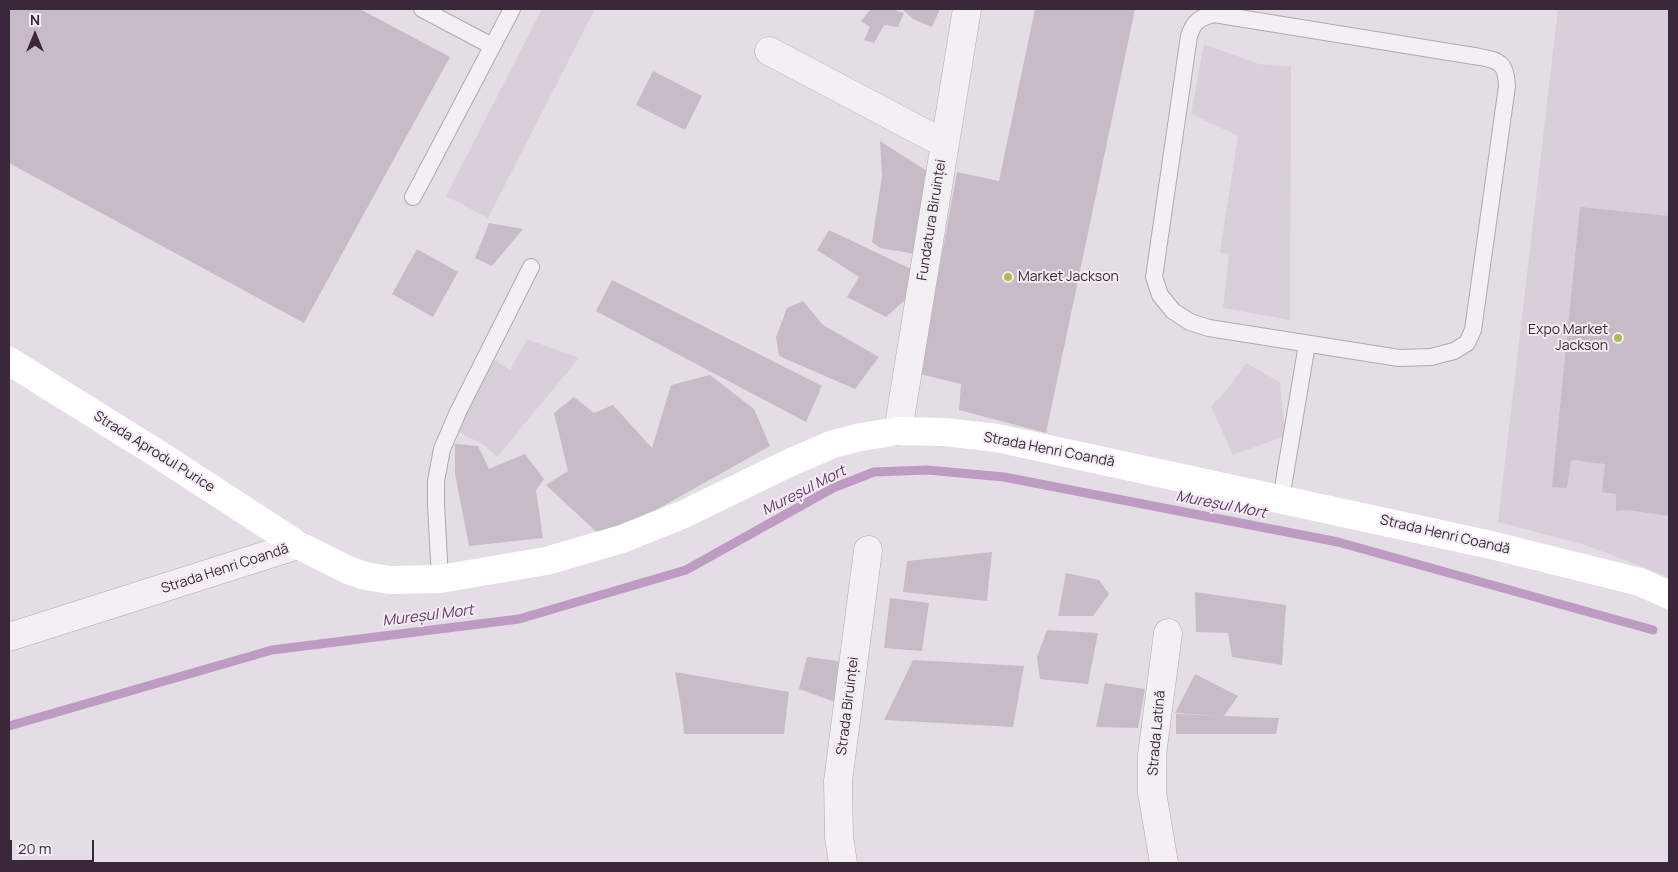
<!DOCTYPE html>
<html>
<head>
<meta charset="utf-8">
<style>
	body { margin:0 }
	#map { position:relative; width:1678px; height:872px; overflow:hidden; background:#e5dde5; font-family:Manrope,sans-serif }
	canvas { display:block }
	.frame { position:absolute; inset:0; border:10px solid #3a283a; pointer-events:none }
	.north { position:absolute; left:10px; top:10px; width:50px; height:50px; -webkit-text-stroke:4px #f3ecf3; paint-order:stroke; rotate:0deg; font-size:14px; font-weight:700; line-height:20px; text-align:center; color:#3a283a }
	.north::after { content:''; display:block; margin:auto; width:18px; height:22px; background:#3a283a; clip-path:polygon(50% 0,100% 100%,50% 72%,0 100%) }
	.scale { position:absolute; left:10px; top:840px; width:84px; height:22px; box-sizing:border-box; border:2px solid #3a283a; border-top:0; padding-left:6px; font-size:15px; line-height:18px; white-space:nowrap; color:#3a283a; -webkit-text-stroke:4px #f3ecf3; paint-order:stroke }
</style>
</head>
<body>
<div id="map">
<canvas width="1678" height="872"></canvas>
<div class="frame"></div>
<div class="north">N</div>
<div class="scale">20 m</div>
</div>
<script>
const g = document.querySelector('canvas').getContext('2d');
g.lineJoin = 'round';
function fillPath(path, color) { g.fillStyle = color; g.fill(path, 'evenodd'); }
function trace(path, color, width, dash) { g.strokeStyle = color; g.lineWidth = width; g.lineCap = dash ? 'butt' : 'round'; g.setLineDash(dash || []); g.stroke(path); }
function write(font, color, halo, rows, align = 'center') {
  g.font = font + ' Manrope,sans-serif'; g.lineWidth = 4; g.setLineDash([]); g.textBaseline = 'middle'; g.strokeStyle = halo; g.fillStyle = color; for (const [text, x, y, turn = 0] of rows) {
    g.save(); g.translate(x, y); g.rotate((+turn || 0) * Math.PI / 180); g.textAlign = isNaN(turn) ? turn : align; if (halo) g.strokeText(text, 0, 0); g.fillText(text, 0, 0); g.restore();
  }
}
fillPath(new Path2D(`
	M 542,9 L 595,9 L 488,218 L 446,196 Z
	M 1558,9 L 1669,9 L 1669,577 L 1585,545 L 1498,522 Z
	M 1204,44 L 1259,64 L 1291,67 L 1290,320 L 1223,308 L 1229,254 L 1220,252 L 1238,136 L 1191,114 Z
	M 527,339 L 579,358 L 497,457 L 484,445 L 455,430 L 490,357 L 510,370 Z
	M 1246,363 L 1280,382 L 1285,436 L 1233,455 L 1211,406 L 1222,396 Z`), '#d9cfda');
trace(new Path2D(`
	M 9,726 L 272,650 L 519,619 L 686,570 L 833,488 L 874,472 L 927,470 L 1004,477 L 1338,542 L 1653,630`), '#bd9bc2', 9);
fillPath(new Path2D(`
	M 9,9 L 360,9 L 450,57 L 304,323 L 9,163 Z
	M 871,9 L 891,9 L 904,13 L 898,27 L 884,25 L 874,43 L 864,40 L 870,27 L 861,21 Z
	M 902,9 L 940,9 L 932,27 L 913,19 Z
	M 1035,9 L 1135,9 L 1046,433 L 959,410 L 961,384 L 920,374 L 957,172 L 999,181 Z
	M 653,71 L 702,96 L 685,130 L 636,105 Z
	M 880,141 L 927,171 L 916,254 L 880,248 L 872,242 L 882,176 Z
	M 1580,207 L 1669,216 L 1669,516 L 1628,510 L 1616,511 L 1616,494 L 1602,492 L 1605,464 L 1571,460 L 1567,488 L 1552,487 Z
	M 489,223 L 523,229 L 492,266 L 475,258 Z
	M 829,230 L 911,269 L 914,292 L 886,317 L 847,297 L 859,277 L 817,250 Z
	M 417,249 L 458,272 L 433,317 L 392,294 Z
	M 612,280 L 822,386 L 806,422 L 596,311 Z
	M 803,301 L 823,325 L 879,357 L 855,389 L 779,356 L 776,337 L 787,308 Z
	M 710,375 L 754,409 L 770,446 L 604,539 L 546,485 L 568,471 L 554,413 L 574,397 L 594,413 L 613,405 L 652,448 L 671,385 Z
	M 455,444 L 478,446 L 489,469 L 525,454 L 544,479 L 536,490 L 543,538 L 469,546 L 455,474 Z
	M 992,552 L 987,601 L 903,592 L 907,561 Z
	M 1066,573 L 1099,580 L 1109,594 L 1093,616 L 1058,616 Z
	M 1195,592 L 1286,605 L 1282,665 L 1232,657 L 1228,633 L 1196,632 Z
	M 890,598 L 929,603 L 922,651 L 884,648 Z
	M 1047,630 L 1098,633 L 1088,684 L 1040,679 L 1037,657 Z
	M 807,657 L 839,661 L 835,702 L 799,689 Z
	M 913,660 L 1024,666 L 1013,727 L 884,720 Z
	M 675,672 L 789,692 L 784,734 L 684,734 L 681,707 Z
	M 1195,674 L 1238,696 L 1224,716 L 1279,718 L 1276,734 L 1176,734 L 1176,714 L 1220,716 L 1175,713 Z
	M 1105,683 L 1145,689 L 1138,728 L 1096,727 Z`), '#c7bbc7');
const lane = new Path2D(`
	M 422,9 L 492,46
	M 1214,14 L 1480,57 C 1501,61 1506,64 1507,86 L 1473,330 L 1467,343 L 1454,351 L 1431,357 L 1399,358 L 1209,328 L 1190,322 L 1173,311 L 1160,295 L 1154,277 L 1189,36 C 1194,21 1199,18 1214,14 Z
	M 413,197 L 512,9
	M 1281,499 L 1307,344
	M 440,579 L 436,504 L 436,481 L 442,449 L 458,412 L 531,267`);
const street = new Path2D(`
	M 769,51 L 945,144
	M 898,431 L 967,9
	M 9,637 L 298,545
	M 843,863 L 839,837 L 838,781 L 868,550
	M 1164,863 L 1152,792 L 1152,755 L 1168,633`);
trace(lane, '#b2a7b2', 18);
trace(street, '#b2a7b2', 29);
trace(lane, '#f4eff4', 16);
trace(street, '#f4eff4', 28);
trace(new Path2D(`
	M 9,361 L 158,454 L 298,545 L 348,570 L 365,576 L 390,580 L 440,579 L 546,561 L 622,539 L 684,514 L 789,463 L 833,444 L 861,437 L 898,431 L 945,432 L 997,438 L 1491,545 L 1640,582 L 1669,595`), '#fff', 28);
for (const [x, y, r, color] of [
	[1008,277,5,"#a9bf4d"],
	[1618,338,5,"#a9bf4d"]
]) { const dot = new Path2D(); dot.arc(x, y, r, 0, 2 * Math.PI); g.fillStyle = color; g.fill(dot); trace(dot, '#f3ecf3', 2); }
write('14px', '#3a283a', '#f3ecf3', [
	["Fundatura Biruinței",932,220,-81],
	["Strada Henri Coandă",1049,450,11],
	["Strada Aprodul Purice",154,452,32],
	["Strada Henri Coandă",1445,535,13],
	["Strada Henri Coandă",225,569,-18],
	["Strada Biruinței",848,706,-83],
	["Strada Latină",1157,733,-85]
]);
write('14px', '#3a283a', '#f3ecf3', [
	["Market Jackson",1018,277],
	["Expo Market",1608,330,"right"],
	["Jackson",1608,346,"right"]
], 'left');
write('italic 15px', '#65366a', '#f3ecf3', [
	["Mureșul Mort",804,491,-27],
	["Mureșul Mort",1221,505,11],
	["Mureșul Mort",428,616,-7]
]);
</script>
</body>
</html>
